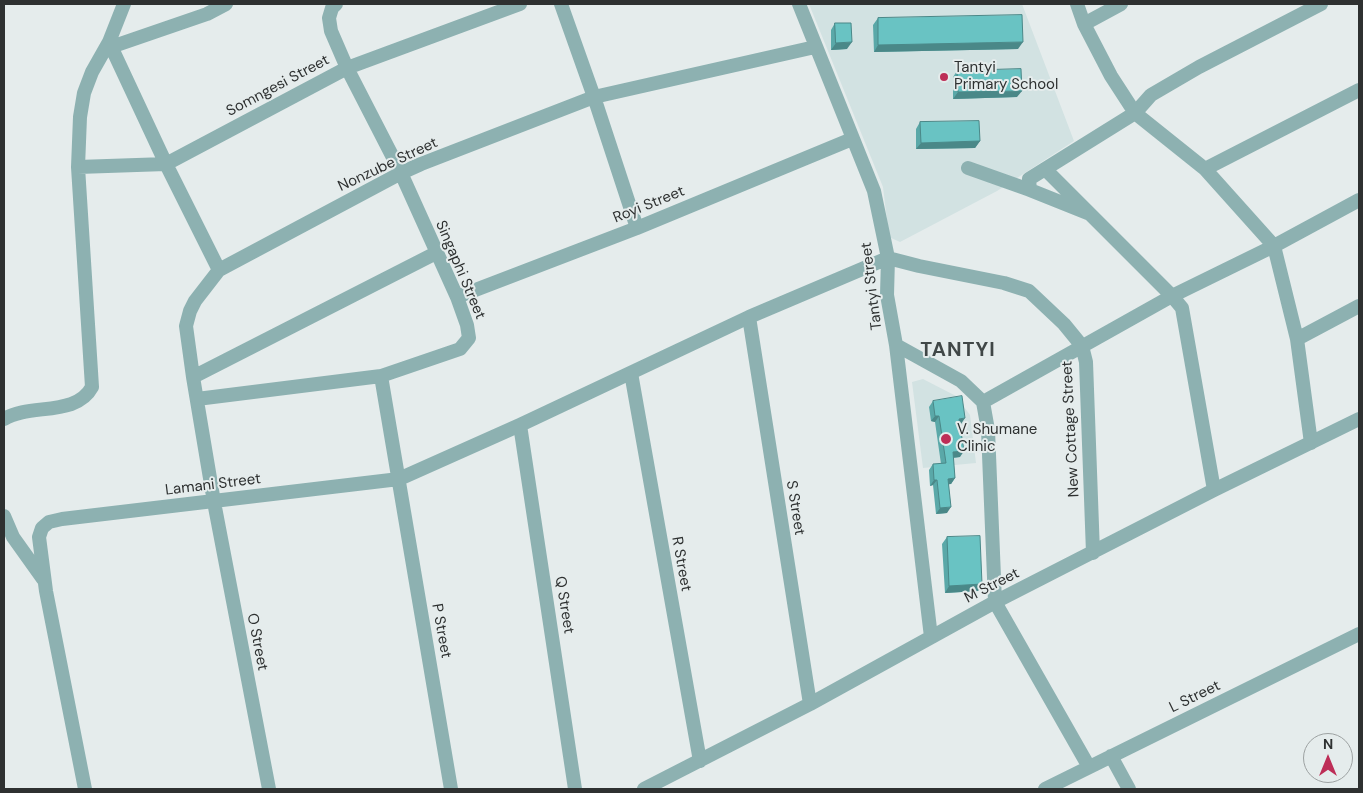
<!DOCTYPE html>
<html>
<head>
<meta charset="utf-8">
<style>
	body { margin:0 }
	#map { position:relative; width:1363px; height:793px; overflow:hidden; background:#e5ecec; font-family:"DM Sans",sans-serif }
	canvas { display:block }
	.frame { position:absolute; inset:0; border:5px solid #2e3131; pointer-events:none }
	.north { position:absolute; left:1303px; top:733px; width:50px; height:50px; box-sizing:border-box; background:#e5ecec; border:1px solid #9ca1a1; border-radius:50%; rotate:0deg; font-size:14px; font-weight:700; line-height:20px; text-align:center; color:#2e3131 }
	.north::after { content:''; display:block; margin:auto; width:18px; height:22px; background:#bd2e57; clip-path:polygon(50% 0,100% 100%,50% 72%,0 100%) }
</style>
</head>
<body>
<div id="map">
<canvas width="1363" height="793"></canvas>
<div class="frame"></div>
<div class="north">N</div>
</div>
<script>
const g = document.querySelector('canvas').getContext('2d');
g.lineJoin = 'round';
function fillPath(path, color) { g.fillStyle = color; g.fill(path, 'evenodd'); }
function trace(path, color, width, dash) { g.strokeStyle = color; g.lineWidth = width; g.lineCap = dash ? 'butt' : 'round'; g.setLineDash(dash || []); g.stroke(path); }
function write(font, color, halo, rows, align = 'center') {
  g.font = font + ' "DM Sans",sans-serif'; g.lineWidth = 4; g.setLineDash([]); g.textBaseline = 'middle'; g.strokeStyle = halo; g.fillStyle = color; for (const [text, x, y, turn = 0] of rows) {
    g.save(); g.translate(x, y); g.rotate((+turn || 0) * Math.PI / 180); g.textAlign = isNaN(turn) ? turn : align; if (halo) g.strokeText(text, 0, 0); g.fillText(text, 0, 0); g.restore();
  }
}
fillPath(new Path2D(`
	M 809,4 L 1022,4 L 1074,141 L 997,191 L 900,242 L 889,237 L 883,187 Z
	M 923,379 L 956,396 L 970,415 L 976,463 L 923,468 L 912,382 Z`), '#d2e2e2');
trace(new Path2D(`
	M 561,4 L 594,97 L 637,228
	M 799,4 L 874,191 L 888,258 L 887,295 L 896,345 L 931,637
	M 1077,4 L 1084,24 L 1111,76 L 1135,113 L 1205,169 L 1274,246 L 1297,339 L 1311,443
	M 1084,24 L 1121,4
	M 109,42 L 166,164 L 219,270
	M 111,47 L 207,14 L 226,4
	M 78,167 L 80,117 L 84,93 L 92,72 L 109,42 L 124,4
	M 968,168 L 1030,190
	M 1045,169 L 1172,296 L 1182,308 L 1214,490
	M 1205,169 L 1359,90
	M 1090,214 L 1030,190 L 1029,179 L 1135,113 L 1151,95 L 1199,67 L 1321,4
	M 457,297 L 637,228 L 852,139
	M 749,317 L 810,704
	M 1297,339 L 1359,306
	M 896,345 L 961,381 L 983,402 L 988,430 L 995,602 L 1089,767
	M 631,373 L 700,761
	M 381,376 L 451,789
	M 193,377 L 436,253
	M 197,399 L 381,376 L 460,349 L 469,338 L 467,325 L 457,297 L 401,173 L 347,68 L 331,31 L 329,18 L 332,8 L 336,4
	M 983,402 L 1172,296 L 1274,246 L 1359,200
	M 4,419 C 30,403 76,417 92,387 L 78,167 L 166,164 L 347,68 L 520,4
	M 520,425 L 575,789
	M 4,516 L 13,537 L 43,579
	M 1111,756 L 1129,789
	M 85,789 L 46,591 L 39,537 L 42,528 L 49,522 L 62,519 L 399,479 L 520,425 L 749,317 L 888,258 L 919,266 L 1004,283 L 1029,291 L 1064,324 L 1082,346 L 1086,362 L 1093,553
	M 269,789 L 214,502 L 193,377 L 186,326 L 190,311 L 195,301 L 219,270 L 401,173 L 421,164 L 594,97 L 815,47
	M 644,789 L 810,704 L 995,602 L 1214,490 L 1359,419
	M 1045,789 L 1359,634`), '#8db1b1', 14);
fillPath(new Path2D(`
	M 878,18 L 1018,49 L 874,52 L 873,25 Z
	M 835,23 L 847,49 L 831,50 L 831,30 Z
	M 957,71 L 1017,97 L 953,99 L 953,77 Z
	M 920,122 L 980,141 L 975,148 L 916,149 L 916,129 Z
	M 933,401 L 961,424 L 960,424 L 960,457 L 953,458 L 955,478 L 951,484 L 949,484 L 947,513 L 936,514 L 933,485 L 930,486 L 929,470 L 933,464 L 941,464 L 935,422 L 931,421 L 929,407 Z
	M 947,537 L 982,584 L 978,591 L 945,593 L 942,544 Z`), '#5aa8a8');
fillPath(new Path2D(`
	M 852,42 L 847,49 L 831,50 L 836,43 Z
	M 1023,42 L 1018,49 L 874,52 L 878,45 Z
	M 1022,91 L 1017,97 L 953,99 L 958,92 Z
	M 980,141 L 975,148 L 916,149 L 921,143 Z
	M 935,416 L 939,416 L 935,422 L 931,421 Z
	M 965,418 L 961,424 L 955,425 L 959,419 Z
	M 964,451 L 960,457 L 949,458 L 953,452 Z
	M 955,478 L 951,484 L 944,485 L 948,479 Z
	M 934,480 L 937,480 L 933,485 L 930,486 Z
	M 951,507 L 947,513 L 936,514 L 940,508 Z
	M 982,584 L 978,591 L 945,593 L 949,586 Z`), '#4a8888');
const building = new Path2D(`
	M 1022,15 L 1023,42 L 878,45 L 878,18 Z
	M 835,23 L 851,23 L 852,42 L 836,43 Z
	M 1021,69 L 1022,91 L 958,92 L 957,71 Z
	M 979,121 L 980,141 L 921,143 L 920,122 Z
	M 962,396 L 965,418 L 959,419 L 964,451 L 953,452 L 955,478 L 948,479 L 951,507 L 940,508 L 937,480 L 934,480 L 933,464 L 946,463 L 939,416 L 935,416 L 933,401 Z
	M 980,536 L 982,584 L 949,586 L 947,537 Z`);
fillPath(building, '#69c3c3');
trace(building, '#4a8888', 1);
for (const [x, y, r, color] of [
	[944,77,5,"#bd2e57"],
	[946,439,6,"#bd2e57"]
]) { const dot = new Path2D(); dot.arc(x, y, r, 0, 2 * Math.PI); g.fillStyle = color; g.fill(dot); trace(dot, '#e5ecec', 2); }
write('15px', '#2e3131', '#e5ecec', [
	["Tantyi",954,68],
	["Primary School",954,85],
	["V. Shumane",957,430],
	["Clinic",957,447]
], 'left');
write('15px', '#2e3131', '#e5ecec', [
	["Somngesi Street",278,86,-28],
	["Nonzube Street",388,165,-25],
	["Royi Street",649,205,-22],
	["Singaphi Street",460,270,67],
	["Tantyi Street",872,286,-97],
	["New Cottage Street",1071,429,-93],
	["Lamani Street",213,485,-7],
	["S Street",795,508,81],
	["R Street",681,564,80],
	["M Street",992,586,-27],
	["Q Street",564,605,81],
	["P Street",441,631,80],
	["O Street",257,642,79],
	["L Street",1195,697,-26]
]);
g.letterSpacing = '1px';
write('bold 20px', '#404747', '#e5ecec', [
	["TANTYI",958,351]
]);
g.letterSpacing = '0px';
</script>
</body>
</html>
